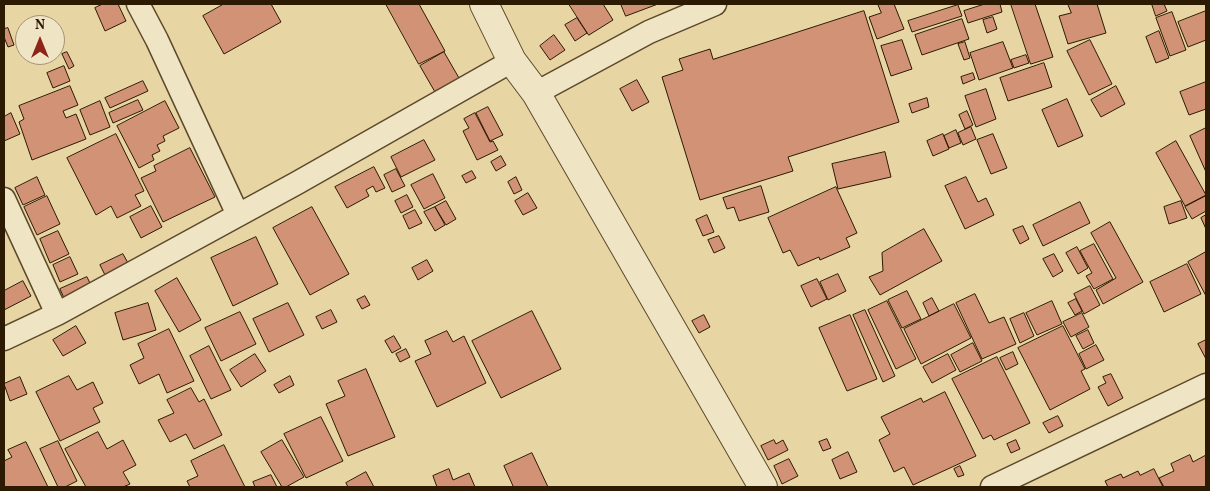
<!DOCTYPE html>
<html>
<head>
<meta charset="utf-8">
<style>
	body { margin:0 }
	#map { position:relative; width:1210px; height:491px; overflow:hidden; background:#e7d5a3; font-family:Vollkorn,serif }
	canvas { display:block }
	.frame { position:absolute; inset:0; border:5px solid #2d1a03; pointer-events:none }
	.north { position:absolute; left:15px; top:15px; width:50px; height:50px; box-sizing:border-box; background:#efe4c3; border:1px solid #a19376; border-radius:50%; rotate:0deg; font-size:14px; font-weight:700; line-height:20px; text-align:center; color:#2d1a03 }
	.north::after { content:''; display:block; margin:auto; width:18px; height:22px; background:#8f2418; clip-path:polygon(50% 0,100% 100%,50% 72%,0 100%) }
</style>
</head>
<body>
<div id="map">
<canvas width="1210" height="491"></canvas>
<div class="frame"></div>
<div class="north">N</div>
</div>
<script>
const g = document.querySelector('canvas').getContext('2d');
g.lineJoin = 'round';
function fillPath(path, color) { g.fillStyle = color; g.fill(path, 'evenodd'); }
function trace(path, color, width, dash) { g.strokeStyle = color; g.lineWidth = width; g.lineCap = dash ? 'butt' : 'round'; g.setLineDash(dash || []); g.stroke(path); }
const building = new Path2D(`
	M 103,4 L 118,4 L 126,21 L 105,31 L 95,8 Z
	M 224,4 L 271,4 L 281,22 L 224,54 L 203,16 Z
	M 386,4 L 419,4 L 445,51 L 419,64 Z
	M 569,4 L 603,4 L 613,20 L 589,35 Z
	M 621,4 L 658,4 L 626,16 Z
	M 878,4 L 894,4 L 904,29 L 877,39 L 869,17 L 881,13 Z
	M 985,4 L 1000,4 L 1002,12 L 968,23 L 964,11 Z
	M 1011,4 L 1035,4 L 1053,57 L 1031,64 Z
	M 1068,4 L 1097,4 L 1106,33 L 1068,44 L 1059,16 L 1071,13 Z
	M 1152,4 L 1164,4 L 1167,11 L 1156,16 Z
	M 958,5 L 962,16 L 912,32 L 908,21 Z
	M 864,11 L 899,122 L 788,157 L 793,171 L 700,200 L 662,77 L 683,70 L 679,59 L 710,49 L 713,59 Z
	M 1206,11 L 1206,40 L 1188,47 L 1178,22 Z
	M 1172,12 L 1186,50 L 1170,56 L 1156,18 Z
	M 993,17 L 997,29 L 987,33 L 983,20 Z
	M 577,18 L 587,33 L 575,41 L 565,25 Z
	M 962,19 L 969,39 L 922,55 L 915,35 Z
	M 8,28 L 14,45 L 8,47 L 4,37 L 4,29 Z
	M 1159,31 L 1169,58 L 1156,63 L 1146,37 Z
	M 554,35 L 565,50 L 550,60 L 540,46 Z
	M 902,40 L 912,69 L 891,76 L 881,46 Z
	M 1090,40 L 1112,84 L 1089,95 L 1067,51 Z
	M 965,42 L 970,58 L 964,60 L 958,44 Z
	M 1003,42 L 1013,68 L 979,80 L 970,53 Z
	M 67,52 L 74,66 L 69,69 L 62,54 Z
	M 444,52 L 459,78 L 435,92 L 420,66 Z
	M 1026,55 L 1029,63 L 1014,68 L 1011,60 Z
	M 1044,63 L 1052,87 L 1008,101 L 1000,78 Z
	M 64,66 L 70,81 L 53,88 L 47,73 Z
	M 973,73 L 975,79 L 963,84 L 961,77 Z
	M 637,80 L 649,102 L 632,111 L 620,89 Z
	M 143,81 L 148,91 L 110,108 L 105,98 Z
	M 1206,82 L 1206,109 L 1189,115 L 1180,92 Z
	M 70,86 L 78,105 L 63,111 L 66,118 L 76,114 L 86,139 L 32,160 L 19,122 L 24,119 L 19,106 Z
	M 1116,86 L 1125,104 L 1101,117 L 1091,100 Z
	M 986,89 L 996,119 L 976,127 L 965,96 Z
	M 927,98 L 929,107 L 912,113 L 909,104 Z
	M 1067,99 L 1083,136 L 1058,147 L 1042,110 Z
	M 138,100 L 143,110 L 113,123 L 109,113 Z
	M 100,101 L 110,127 L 90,135 L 80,110 Z
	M 165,101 L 179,128 L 163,136 L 165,141 L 157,145 L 160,151 L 152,155 L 154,160 L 139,168 L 117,126 Z
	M 488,107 L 503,135 L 490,141 L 476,113 Z
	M 967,111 L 973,125 L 965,129 L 959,115 Z
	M 11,113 L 20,134 L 4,141 L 4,117 Z
	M 475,113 L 490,142 L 493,141 L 498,150 L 477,160 L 463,131 L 469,128 L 464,119 Z
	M 971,127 L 976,139 L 963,145 L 958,133 Z
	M 1206,128 L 1206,172 L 1190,136 Z
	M 956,130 L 961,143 L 949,148 L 944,136 Z
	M 116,134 L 144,191 L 135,195 L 141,206 L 117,218 L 111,206 L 96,215 L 67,158 Z
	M 943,134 L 949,149 L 933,156 L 927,141 Z
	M 993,134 L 1007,168 L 991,174 L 977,140 Z
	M 424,140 L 435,160 L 401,177 L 391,157 Z
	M 1176,141 L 1206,195 L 1185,206 L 1156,153 Z
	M 190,148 L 215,197 L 163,222 L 141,178 L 156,171 L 154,166 Z
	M 885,152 L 891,177 L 838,189 L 832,164 Z
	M 501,156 L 506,165 L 496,171 L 491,162 Z
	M 374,167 L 385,188 L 376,192 L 373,186 L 366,190 L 369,196 L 347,208 L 335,187 Z
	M 396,169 L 405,186 L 392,192 L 384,175 Z
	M 472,171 L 476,178 L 466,183 L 462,176 Z
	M 433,174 L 445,198 L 424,209 L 411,185 Z
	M 37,177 L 45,195 L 23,205 L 15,188 Z
	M 516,177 L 522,190 L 514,194 L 508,182 Z
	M 966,177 L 978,202 L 986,198 L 994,215 L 965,229 L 945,186 Z
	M 761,186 L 769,212 L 739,221 L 734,207 L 727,209 L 723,198 Z
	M 836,187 L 857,233 L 846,238 L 850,247 L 820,260 L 819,257 L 798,266 L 790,250 L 783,253 L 768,218 Z
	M 528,193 L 537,208 L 523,215 L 515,201 Z
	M 407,195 L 413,207 L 401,213 L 395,201 Z
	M 47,196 L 60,224 L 37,235 L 24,207 Z
	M 1206,196 L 1206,211 L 1192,219 L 1185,207 Z
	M 446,201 L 456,219 L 446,225 L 435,207 Z
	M 1181,201 L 1187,218 L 1169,224 L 1164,207 Z
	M 1080,202 L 1090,223 L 1043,246 L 1033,225 Z
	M 151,206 L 162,227 L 141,238 L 130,217 Z
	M 312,207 L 349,274 L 310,295 L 273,228 Z
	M 435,207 L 445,225 L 435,231 L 424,212 Z
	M 415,210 L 422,223 L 409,229 L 403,216 Z
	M 707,215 L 714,232 L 703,236 L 696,220 Z
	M 1206,215 L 1206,229 L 1201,218 Z
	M 1110,222 L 1143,282 L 1103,304 L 1096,290 L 1116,278 L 1091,233 Z
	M 1023,226 L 1029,239 L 1020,244 L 1013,230 Z
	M 924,229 L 942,261 L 880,295 L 869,277 L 883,271 L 882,253 Z
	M 58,231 L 69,254 L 50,263 L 40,239 Z
	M 719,236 L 725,248 L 714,253 L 708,240 Z
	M 256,237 L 278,284 L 233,306 L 211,258 Z
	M 1094,244 L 1113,279 L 1094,289 L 1086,276 L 1092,273 L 1080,251 Z
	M 1077,247 L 1088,268 L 1078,274 L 1066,253 Z
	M 1206,252 L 1206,296 L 1188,262 Z
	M 123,254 L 128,263 L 105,275 L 100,265 Z
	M 1054,254 L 1063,271 L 1053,277 L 1043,259 Z
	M 70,257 L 78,274 L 60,282 L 53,265 Z
	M 427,260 L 433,271 L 418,280 L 412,268 Z
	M 1187,264 L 1201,294 L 1164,312 L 1150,282 Z
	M 838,274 L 846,291 L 828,300 L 820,282 Z
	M 87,277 L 91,285 L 64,298 L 60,289 Z
	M 177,278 L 201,320 L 179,332 L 155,291 Z
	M 817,279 L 827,299 L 811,307 L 801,286 Z
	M 23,281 L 31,296 L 4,310 L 4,291 Z
	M 1090,286 L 1100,305 L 1084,314 L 1074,294 Z
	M 907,291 L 921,319 L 902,328 L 888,300 Z
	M 975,294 L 989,323 L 1004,317 L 1016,344 L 982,359 L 956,303 Z
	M 365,296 L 370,305 L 362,309 L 357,300 Z
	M 932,298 L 939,311 L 929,316 L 923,303 Z
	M 1076,299 L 1082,311 L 1075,315 L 1068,303 Z
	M 887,301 L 916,359 L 896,369 L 868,310 Z
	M 1052,301 L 1062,324 L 1037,335 L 1026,313 Z
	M 148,303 L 156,330 L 123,340 L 115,313 Z
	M 288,303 L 304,335 L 269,352 L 253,319 Z
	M 954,304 L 971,338 L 921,364 L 904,329 Z
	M 331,310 L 337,322 L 322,329 L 316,317 Z
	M 865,310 L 895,376 L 883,382 L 853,315 Z
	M 532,311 L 561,369 L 501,398 L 472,341 Z
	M 240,312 L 256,344 L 221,361 L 205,328 Z
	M 1024,313 L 1034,336 L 1020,343 L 1010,319 Z
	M 1082,313 L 1089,327 L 1071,337 L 1063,322 Z
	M 704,315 L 710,327 L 699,333 L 692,321 Z
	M 850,315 L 877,379 L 847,391 L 819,328 Z
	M 76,326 L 86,343 L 63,356 L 53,340 Z
	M 1063,326 L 1085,369 L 1081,371 L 1090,389 L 1050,410 L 1018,348 Z
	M 169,329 L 194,381 L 167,393 L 159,374 L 139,384 L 130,365 L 144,358 L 138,344 Z
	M 1088,330 L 1094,343 L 1083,349 L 1076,336 Z
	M 447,331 L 453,342 L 464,336 L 486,383 L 437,407 L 415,361 L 431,354 L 425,341 Z
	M 394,336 L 401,348 L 392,353 L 385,341 Z
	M 1206,340 L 1206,359 L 1198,344 Z
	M 973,343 L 982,361 L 960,372 L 951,355 Z
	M 1096,345 L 1104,360 L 1086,369 L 1079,354 Z
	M 209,346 L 231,390 L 211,399 L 190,356 Z
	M 406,349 L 410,357 L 400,362 L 396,354 Z
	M 1013,352 L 1018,364 L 1006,370 L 1000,358 Z
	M 255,354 L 266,371 L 241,387 L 230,370 Z
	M 948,354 L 956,370 L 932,383 L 923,367 Z
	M 997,357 L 1030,423 L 994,440 L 991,435 L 983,439 L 952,379 Z
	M 366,369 L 395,437 L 348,456 L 326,404 L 345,396 L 338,381 Z
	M 1111,374 L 1123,398 L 1108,406 L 1098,387 L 1106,383 L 1103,377 Z
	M 69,376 L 77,390 L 93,382 L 103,403 L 93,408 L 100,422 L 60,441 L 36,392 Z
	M 290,376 L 294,385 L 279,393 L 274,385 Z
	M 20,377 L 27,394 L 10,401 L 4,384 Z
	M 191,388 L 199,402 L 204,399 L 222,435 L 194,449 L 186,434 L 170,442 L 158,420 L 174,413 L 167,400 Z
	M 945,392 L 976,456 L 913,485 L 904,467 L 894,472 L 879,440 L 890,434 L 881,417 L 921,398 L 923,402 Z
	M 1058,416 L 1063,426 L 1049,433 L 1043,423 Z
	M 321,417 L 343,461 L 306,478 L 284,434 Z
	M 98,432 L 107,449 L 123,440 L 136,465 L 123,472 L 130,484 L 123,487 L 86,487 L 65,449 Z
	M 827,439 L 831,448 L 823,451 L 819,442 Z
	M 282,440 L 304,477 L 286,487 L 282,487 L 261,452 Z
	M 774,440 L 776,444 L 783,440 L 788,450 L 768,460 L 761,446 Z
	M 1016,440 L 1020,449 L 1011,453 L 1007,444 Z
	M 58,441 L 77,481 L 65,487 L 58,487 L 40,449 Z
	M 26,442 L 48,487 L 4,487 L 4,461 L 12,457 L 8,450 Z
	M 224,445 L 245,487 L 190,487 L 187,481 L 198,476 L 191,461 Z
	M 848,452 L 857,472 L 840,479 L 832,460 Z
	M 532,453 L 548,487 L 511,487 L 513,486 L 504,466 Z
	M 1190,455 L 1193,462 L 1206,455 L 1206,487 L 1164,487 L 1159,478 L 1174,471 L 1171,464 Z
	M 789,459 L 798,476 L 782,484 L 774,466 Z
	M 960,466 L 964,475 L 958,477 L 954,469 Z
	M 449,469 L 453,480 L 469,473 L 475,487 L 436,487 L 437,487 L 433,476 Z
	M 1154,469 L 1163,487 L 1108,487 L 1105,481 L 1121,474 L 1123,478 L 1138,471 L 1140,475 Z
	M 366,472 L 374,487 L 348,487 L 346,483 Z
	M 271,475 L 277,487 L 255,487 L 253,482 Z`);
fillPath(building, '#d19275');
trace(building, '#2d1a03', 1);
const minor = new Path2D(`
	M 138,4 L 157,40 L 238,215
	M 536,93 L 649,32 L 715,4
	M 4,199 L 57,314
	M 4,339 L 57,314 L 297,183 L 512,61
	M 992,487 L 1206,385`);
const tertiary = new Path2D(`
	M 484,4 L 512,61 L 536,93 L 763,487`);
trace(minor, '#5c492b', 25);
trace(tertiary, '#5c492b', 30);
trace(minor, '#efe4c3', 22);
trace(tertiary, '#efe4c3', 28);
</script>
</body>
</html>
